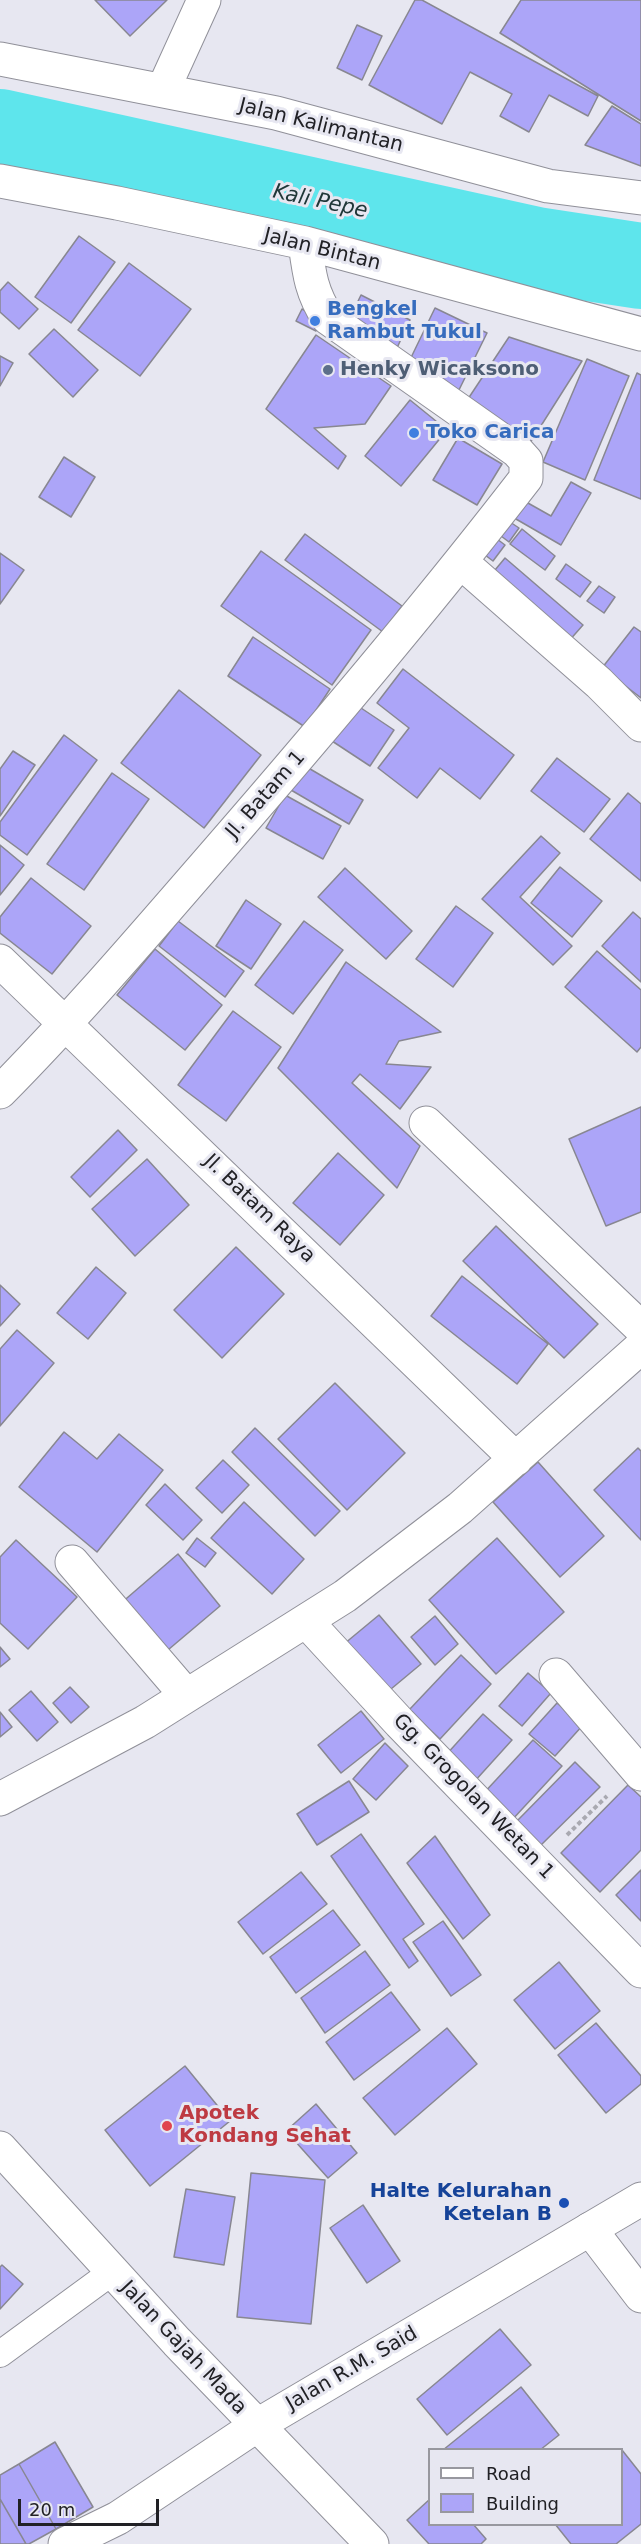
<!DOCTYPE html>
<html>
<head>
<meta charset="utf-8">
<style>
	body { margin:0 }
	#map { position:relative; width:641px; height:2544px; overflow:hidden; background:#e7e7f1; font-family:"DejaVu Sans",sans-serif }
	canvas { display:block }
	.legend { position:absolute; left:428px; top:2448px; width:195px; height:78px; box-sizing:border-box; background:#e7e7f1; border:2px solid #98989f; margin:0; padding:8px 10px; list-style:none; font-size:18px; color:#212125 }
	.legend li { display:flex; align-items:center; gap:12px; height:30px }
	.legend b { width:30px; border:2px solid #98989f }
	.scale { position:absolute; left:18px; top:2499px; width:141px; height:27px; box-sizing:border-box; border:3px solid #212125; border-top:0; padding-left:8px; font-size:18px; line-height:21px; white-space:nowrap; color:#212125; -webkit-text-stroke:4px #e7e7f1; paint-order:stroke }
</style>
</head>
<body>
<div id="map">
<canvas width="641" height="2544"></canvas>
<ul class="legend">
<li><b style="height:8px;background:#fff"></b>Road</li>
<li><b style="height:16px;background:#aca5f8"></b>Building</li>
</ul>
<div class="scale">20 m</div>
</div>
<script>
const g = document.querySelector('canvas').getContext('2d');
g.lineJoin = 'round';
function trace(path, color, width, dash) { g.strokeStyle = color; g.lineWidth = width; g.lineCap = dash ? 'butt' : 'round'; g.setLineDash(dash || []); g.stroke(path); }
function fillPath(path, color) { g.fillStyle = color; g.fill(path, 'evenodd'); }
function write(font, color, halo, rows, align = 'center') {
  g.font = font + ' "DejaVu Sans",sans-serif'; g.lineWidth = 6; g.setLineDash([]); g.textBaseline = 'middle'; g.strokeStyle = halo; g.fillStyle = color; for (const [text, x, y, turn = 0] of rows) {
    g.save(); g.translate(x, y); g.rotate((+turn || 0) * Math.PI / 180); g.textAlign = isNaN(turn) ? turn : align; if (halo) g.strokeText(text, 0, 0); g.fillText(text, 0, 0); g.restore();
  }
}
trace(new Path2D(`
	M 0,132 L 536,250 L 641,266`), '#5ee5ec', 86);
const building = new Path2D(`
	M 95,0 L 167,0 L 130,36 Z
	M 415,0 L 422,0 L 598,96 L 588,116 L 549,95 L 529,132 L 500,116 L 512,94 L 470,72 L 442,124 L 369,85 Z
	M 521,0 L 641,0 L 641,121 L 500,33 Z
	M 357,25 L 382,36 L 362,80 L 337,68 Z
	M 612,106 L 641,124 L 641,166 L 585,145 Z
	M 79,236 L 115,262 L 71,323 L 35,297 Z
	M 129,263 L 191,309 L 140,376 L 78,330 Z
	M 8,282 L 38,309 L 19,329 L 0,312 L 0,291 Z
	M 361,295 L 410,320 L 396,350 L 346,326 Z
	M 435,308 L 487,333 L 456,396 L 405,370 Z
	M 302,309 L 321,319 L 316,331 L 296,321 Z
	M 54,329 L 98,370 L 73,397 L 29,354 Z
	M 316,335 L 391,386 L 365,424 L 314,428 L 346,456 L 338,469 L 266,409 Z
	M 509,337 L 582,361 L 525,451 L 460,411 Z
	M 0,356 L 13,363 L 0,386 Z
	M 587,359 L 629,376 L 585,480 L 543,462 Z
	M 637,373 L 641,375 L 641,499 L 594,480 Z
	M 410,400 L 447,430 L 401,486 L 365,456 Z
	M 458,438 L 502,464 L 477,505 L 433,480 Z
	M 64,457 L 95,477 L 71,517 L 39,497 Z
	M 571,482 L 591,493 L 561,545 L 509,515 L 519,498 L 551,516 Z
	M 507,520 L 519,528 L 509,542 L 497,533 Z
	M 522,529 L 555,556 L 545,570 L 510,544 Z
	M 305,534 L 402,606 L 383,632 L 285,560 Z
	M 493,536 L 505,545 L 493,561 L 481,552 Z
	M 261,551 L 371,630 L 332,685 L 221,606 Z
	M 0,553 L 24,570 L 0,604 Z
	M 505,558 L 583,625 L 568,642 L 490,576 Z
	M 566,564 L 591,582 L 580,597 L 556,579 Z
	M 599,586 L 615,597 L 604,613 L 587,601 Z
	M 634,627 L 641,632 L 641,698 L 602,668 Z
	M 253,637 L 330,689 L 305,727 L 228,676 Z
	M 403,669 L 514,755 L 480,799 L 440,768 L 417,798 L 378,768 L 409,728 L 377,703 Z
	M 179,690 L 261,755 L 204,828 L 121,763 Z
	M 355,704 L 394,730 L 370,766 L 332,741 Z
	M 64,735 L 97,760 L 27,855 L 0,835 L 0,822 Z
	M 13,751 L 35,765 L 0,816 L 0,769 Z
	M 557,758 L 610,799 L 584,832 L 531,791 Z
	M 305,766 L 363,800 L 349,824 L 291,790 Z
	M 112,773 L 149,799 L 84,890 L 47,864 Z
	M 628,793 L 641,804 L 641,881 L 590,839 Z
	M 285,795 L 341,826 L 323,859 L 266,828 Z
	M 541,836 L 560,853 L 520,897 L 572,946 L 553,965 L 482,899 Z
	M 0,845 L 24,865 L 0,895 Z
	M 560,867 L 602,901 L 572,937 L 531,903 Z
	M 345,868 L 412,931 L 386,959 L 318,897 Z
	M 31,878 L 91,926 L 52,974 L 0,933 L 0,917 Z
	M 246,900 L 281,924 L 251,969 L 216,946 Z
	M 456,906 L 493,933 L 453,987 L 416,959 Z
	M 633,912 L 641,919 L 641,982 L 602,946 Z
	M 178,921 L 244,971 L 225,997 L 159,946 Z
	M 304,921 L 343,950 L 293,1014 L 255,985 Z
	M 155,949 L 222,1005 L 185,1050 L 117,995 Z
	M 597,951 L 641,990 L 641,1047 L 637,1052 L 565,987 Z
	M 346,962 L 441,1032 L 399,1041 L 386,1064 L 431,1067 L 400,1109 L 360,1074 L 352,1083 L 420,1146 L 397,1188 L 278,1068 Z
	M 233,1011 L 281,1047 L 226,1121 L 178,1085 Z
	M 641,1107 L 641,1212 L 606,1226 L 569,1139 Z
	M 118,1130 L 137,1150 L 90,1197 L 71,1177 Z
	M 338,1153 L 384,1195 L 340,1245 L 293,1203 Z
	M 147,1159 L 189,1205 L 135,1256 L 92,1209 Z
	M 496,1226 L 598,1324 L 564,1358 L 463,1261 Z
	M 236,1247 L 284,1294 L 222,1358 L 174,1310 Z
	M 96,1267 L 126,1293 L 88,1339 L 57,1313 Z
	M 462,1276 L 548,1344 L 517,1384 L 431,1316 Z
	M 0,1285 L 20,1304 L 0,1326 Z
	M 17,1330 L 54,1363 L 0,1426 L 0,1349 Z
	M 335,1383 L 405,1453 L 347,1510 L 278,1439 Z
	M 255,1428 L 340,1511 L 315,1536 L 232,1452 Z
	M 64,1432 L 97,1459 L 119,1434 L 163,1470 L 97,1552 L 19,1487 Z
	M 638,1448 L 641,1451 L 641,1540 L 594,1490 Z
	M 223,1460 L 249,1485 L 222,1513 L 196,1488 Z
	M 538,1462 L 604,1536 L 560,1577 L 493,1502 Z
	M 165,1484 L 202,1520 L 183,1540 L 146,1505 Z
	M 244,1502 L 304,1559 L 272,1594 L 211,1538 Z
	M 197,1538 L 216,1553 L 205,1567 L 186,1553 Z
	M 497,1538 L 564,1612 L 496,1674 L 429,1600 Z
	M 16,1540 L 77,1597 L 28,1649 L 0,1623 L 0,1557 Z
	M 178,1554 L 220,1606 L 162,1655 L 120,1604 Z
	M 379,1615 L 421,1664 L 385,1694 L 344,1644 Z
	M 435,1616 L 458,1644 L 435,1665 L 411,1637 Z
	M 0,1647 L 10,1659 L 0,1667 Z
	M 461,1655 L 491,1684 L 440,1739 L 409,1710 Z
	M 528,1673 L 551,1693 L 522,1726 L 499,1706 Z
	M 70,1687 L 89,1707 L 71,1723 L 53,1703 Z
	M 31,1691 L 58,1722 L 37,1741 L 9,1710 Z
	M 557,1703 L 583,1725 L 555,1756 L 529,1734 Z
	M 361,1711 L 384,1739 L 341,1773 L 318,1745 Z
	M 0,1712 L 12,1727 L 0,1737 Z
	M 483,1714 L 512,1740 L 474,1782 L 445,1756 Z
	M 533,1740 L 562,1766 L 511,1821 L 482,1795 Z
	M 385,1743 L 408,1766 L 376,1800 L 353,1779 Z
	M 575,1762 L 600,1787 L 540,1846 L 516,1822 Z
	M 349,1781 L 369,1812 L 317,1845 L 297,1814 Z
	M 628,1785 L 641,1797 L 641,1850 L 600,1892 L 561,1853 Z
	M 361,1834 L 424,1924 L 403,1939 L 418,1961 L 409,1968 L 331,1856 Z
	M 435,1836 L 490,1915 L 463,1939 L 407,1863 Z
	M 641,1870 L 641,1921 L 616,1895 Z
	M 301,1872 L 327,1904 L 263,1954 L 238,1922 Z
	M 333,1910 L 360,1945 L 296,1993 L 270,1957 Z
	M 443,1921 L 481,1975 L 451,1996 L 413,1942 Z
	M 365,1951 L 390,1985 L 325,2033 L 301,1998 Z
	M 559,1962 L 600,2011 L 555,2049 L 514,2000 Z
	M 391,1992 L 420,2030 L 354,2080 L 326,2042 Z
	M 596,2023 L 641,2076 L 641,2084 L 606,2113 L 558,2055 Z
	M 447,2028 L 477,2064 L 395,2135 L 363,2098 Z
	M 185,2066 L 230,2121 L 150,2186 L 105,2130 Z
	M 316,2104 L 357,2153 L 328,2178 L 286,2131 Z
	M 251,2173 L 325,2180 L 311,2324 L 237,2317 Z
	M 186,2189 L 235,2197 L 224,2265 L 174,2257 Z
	M 363,2205 L 400,2261 L 367,2283 L 330,2228 Z
	M 2,2265 L 23,2284 L 0,2309 L 0,2267 Z
	M 500,2329 L 531,2365 L 447,2435 L 417,2399 Z
	M 521,2387 L 559,2435 L 540,2450 L 443,2450 Z
	M 55,2442 L 93,2507 L 56,2529 L 19,2464 Z
	M 622,2450 L 641,2474 L 641,2524 L 616,2544 L 571,2544 L 555,2524 L 622,2524 Z
	M 19,2464 L 56,2529 L 29,2544 L 26,2544 L 0,2499 L 0,2475 Z
	M 0,2499 L 26,2544 L 0,2544 Z
	M 430,2499 L 430,2524 L 473,2524 L 486,2539 L 481,2544 L 429,2544 L 407,2520 Z`);
fillPath(building, '#aca5f8');
trace(building, '#888791', 1.5);
const service = new Path2D(`
	M 0,2354 L 112,2272`);
const minor = new Path2D(`
	M 0,59 L 276,113 L 548,186 L 641,198
	M 163,90 L 204,0
	M 0,181 L 117,203 L 305,243 L 641,334
	M 461,562 L 599,683 L 641,725
	M 0,961 L 516,1459
	M 0,1092 C 77,1014 147,932 219,849 C 324,728 428,605 526,478 L 526,461 L 517,451 L 328,318 C 311,292 309,273 305,243
	M 426,1123 L 641,1328
	M 72,1562 L 186,1695
	M 306,1621 L 400,1723 L 641,1971
	M 556,1675 L 641,1774
	M 0,1799 L 145,1722 L 345,1596 L 460,1508 L 641,1347
	M 590,2229 L 641,2296`);
const secondary = new Path2D(`
	M 0,2148 L 177,2342 L 372,2544
	M 65,2544 L 118,2518 L 256,2426 L 641,2199`);
trace(service, '#909099', 28);
trace(minor, '#909099', 35);
trace(secondary, '#909099', 35);
trace(new Path2D(`
	M 567,1835 L 607,1796`), '#a9a9b1', 4, [4.5, 3]);
trace(service, '#fff', 26);
trace(minor, '#fff', 33);
trace(secondary, '#fff', 33);
for (const [x, y, r, color] of [
	[315,321,6,"#3f7fe0"],
	[328,370,6,"#5c6f8a"],
	[414,433,6,"#3f7fe0"],
	[167,2126,6,"#e0444e"],
	[564,2203,6,"#1a4fb4"]
]) { const dot = new Path2D(); dot.arc(x, y, r, 0, 2 * Math.PI); g.fillStyle = color; g.fill(dot); trace(dot, '#e7e7f1', 2); }
write('20px', '#212125', '#e7e7f1', [
	["Jalan Kalimantan",321,126,14],
	["Jalan Bintan",322,250,14],
	["Jl. Batam 1",266,795,-49],
	["Jl. Batam Raya",259,1209,44],
	["Gg. Grogolan Wetan 1",473,1797,46],
	["Jalan Gajah Mada",183,2348,47],
	["Jalan R.M. Said",352,2369,-30]
]);
write('bold 20px', '#366cbe', '#e7e7f1', [
	["Bengkel",327,310],
	["Rambut Tukul",327,333],
	["Toko Carica",426,433]
], 'left');
write('bold 20px', '#4e5e75', '#e7e7f1', [
	["Henky Wicaksono",340,370]
], 'left');
write('bold 20px', '#be3a42', '#e7e7f1', [
	["Apotek",179,2114],
	["Kondang Sehat",179,2137]
], 'left');
write('bold 20px', '#164399', '#e7e7f1', [
	["Halte Kelurahan",552,2192],
	["Ketelan B",552,2215]
], 'right');
write('italic 21px', '#203738', '#e7e7f1', [
	["Kali Pepe",320,202,12]
]);
</script>
</body>
</html>
